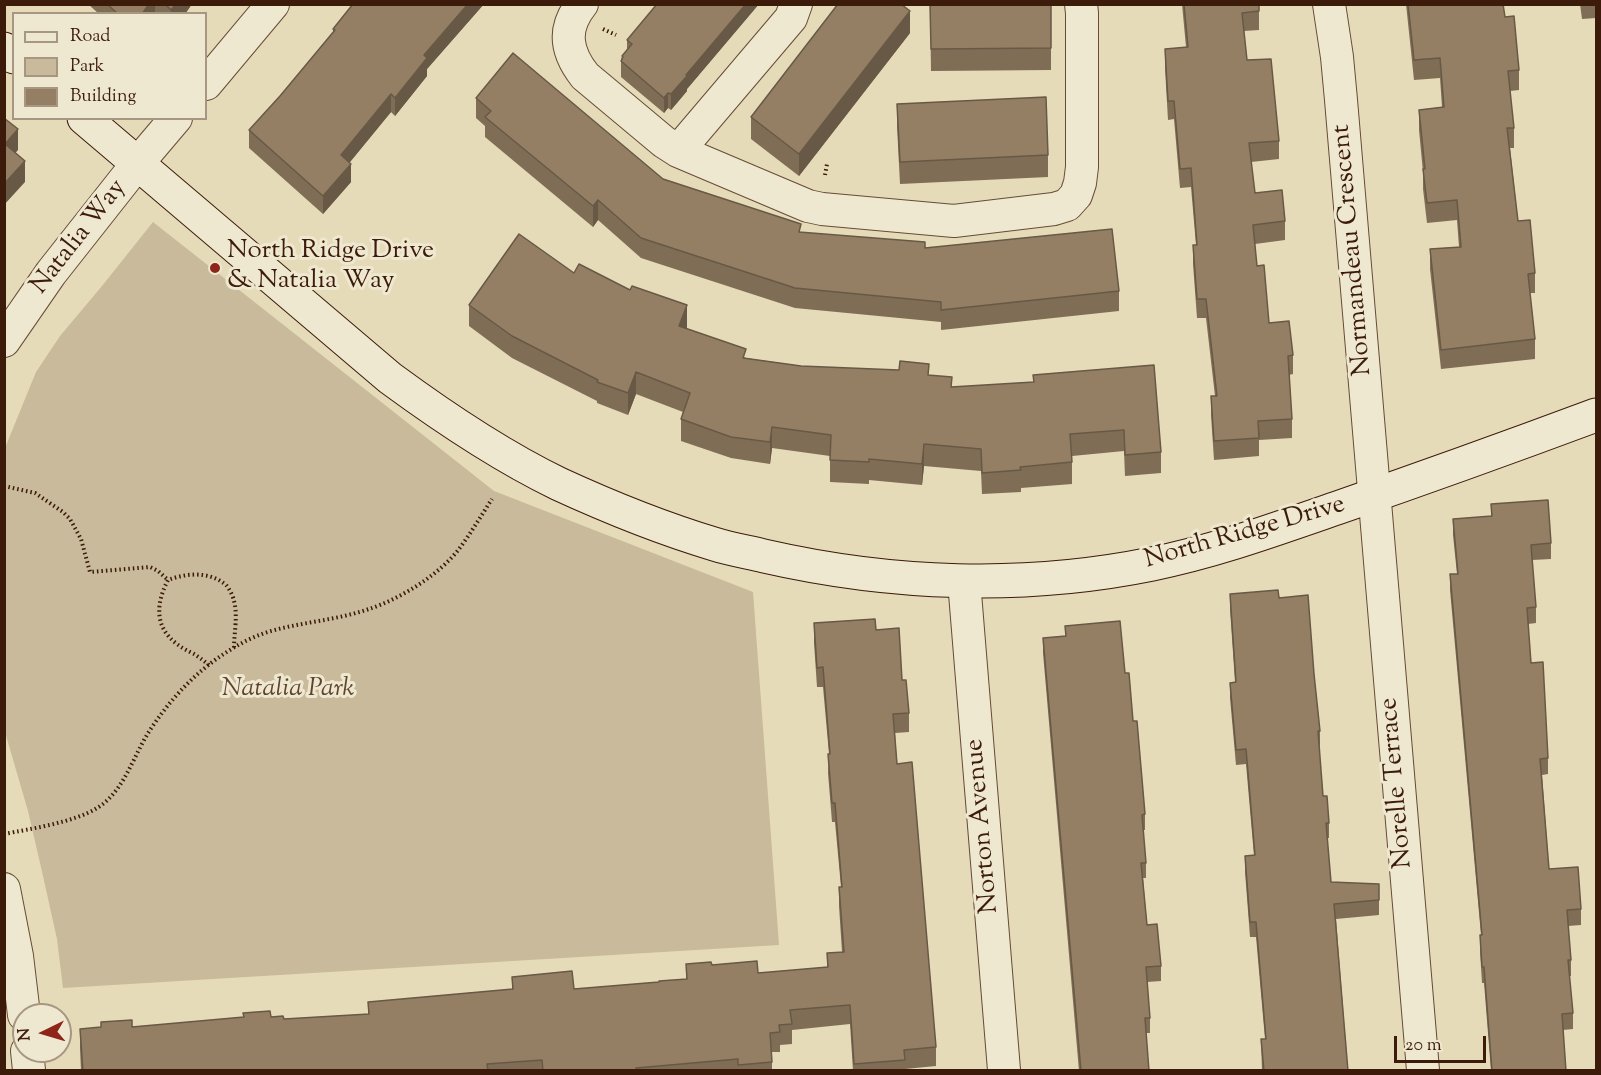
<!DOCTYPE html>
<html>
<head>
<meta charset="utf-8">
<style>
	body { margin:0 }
	#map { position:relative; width:1601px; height:1075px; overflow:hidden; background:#e5dbb8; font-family:"Sorts Mill Goudy",serif }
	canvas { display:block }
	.frame { position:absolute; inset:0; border:6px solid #3d1b0a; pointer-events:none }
	.legend { position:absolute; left:12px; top:12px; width:195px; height:108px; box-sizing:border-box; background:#eee8d1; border:2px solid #a79681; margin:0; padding:8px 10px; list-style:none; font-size:18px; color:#3d1b0a }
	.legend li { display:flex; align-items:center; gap:12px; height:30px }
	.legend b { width:30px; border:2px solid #a79681 }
	.north { position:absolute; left:12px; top:1003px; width:60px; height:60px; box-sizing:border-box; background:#eee8d1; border:2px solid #a79681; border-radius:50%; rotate:265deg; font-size:16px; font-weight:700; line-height:24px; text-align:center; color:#3d1b0a }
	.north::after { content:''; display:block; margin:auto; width:21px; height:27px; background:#8f2418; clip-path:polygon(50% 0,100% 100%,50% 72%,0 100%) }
	.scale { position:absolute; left:1394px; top:1036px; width:92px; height:27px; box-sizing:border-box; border:3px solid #3d1b0a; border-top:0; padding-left:8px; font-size:18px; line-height:21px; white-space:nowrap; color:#3d1b0a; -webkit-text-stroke:4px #eee8d1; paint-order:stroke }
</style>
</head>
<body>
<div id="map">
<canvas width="1601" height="1075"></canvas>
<div class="frame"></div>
<ul class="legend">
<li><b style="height:8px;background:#eee8d1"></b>Road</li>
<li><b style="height:16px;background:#c8ba9a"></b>Park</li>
<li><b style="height:16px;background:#947f64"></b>Building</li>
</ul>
<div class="north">N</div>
<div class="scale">20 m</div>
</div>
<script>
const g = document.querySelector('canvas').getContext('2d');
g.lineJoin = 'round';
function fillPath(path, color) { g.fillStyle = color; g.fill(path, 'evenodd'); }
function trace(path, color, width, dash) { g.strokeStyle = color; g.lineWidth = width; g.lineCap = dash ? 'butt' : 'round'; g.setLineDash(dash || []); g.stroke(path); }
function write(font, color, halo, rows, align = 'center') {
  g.font = font + ' "Sorts Mill Goudy",serif'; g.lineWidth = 6; g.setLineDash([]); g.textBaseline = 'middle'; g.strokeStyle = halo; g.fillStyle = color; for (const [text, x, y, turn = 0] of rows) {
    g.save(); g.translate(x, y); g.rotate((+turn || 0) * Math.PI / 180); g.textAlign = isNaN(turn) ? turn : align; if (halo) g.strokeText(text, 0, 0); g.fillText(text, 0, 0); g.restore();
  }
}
fillPath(new Path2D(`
	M 153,222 L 494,491 L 753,592 L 779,945 L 63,988 L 57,939 L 43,876 L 28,811 L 5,732 L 5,448 L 36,372 L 60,336 L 102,286 Z`), '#c8ba9a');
const street = new Path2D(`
	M 582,4 C 562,29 566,52 585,76 L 664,142 L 678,151 L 808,206 L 822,209 L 954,221 L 1054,209 L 1067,205 L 1076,195 L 1080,183 L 1082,167 L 1082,13 L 1081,4
	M 1329,4 L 1337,57 L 1341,100 L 1423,1070
	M 206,84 L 273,4
	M 678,151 L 791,18 L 796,4
	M 4,341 L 51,273 L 137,164 L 176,118
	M 964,581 L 1004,1070
	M 4,889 L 17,956 L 24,1015
	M 27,1051 L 29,1070`);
const secondary = new Path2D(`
	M 4,49 L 14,57
	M 84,118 L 390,378 C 443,417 499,455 559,484 C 609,507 661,528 714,544 C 730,549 747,552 764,556 C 891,585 1024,590 1152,564 C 1216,551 1276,529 1337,508 C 1424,478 1510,447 1596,415`);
trace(street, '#674b36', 34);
trace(secondary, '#3d1b0a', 35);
trace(new Path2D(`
	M 603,29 L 616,35
	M 825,175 L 827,164
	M 4,486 L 35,493 L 63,512 L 70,519 L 81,539 L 90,572 L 150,567 L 158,571 L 168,580
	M 209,665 C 204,661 199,657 194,654 C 188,651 182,648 177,644 C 154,627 156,603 168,580 C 186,573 210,571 226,585 C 229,588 233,596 234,601 C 238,616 234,633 234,648
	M 4,834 C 30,829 75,822 97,808 C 124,792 133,756 150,730 C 168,703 188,680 215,660 C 232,648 250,637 271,631 C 303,622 337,620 369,609 C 400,599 439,575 459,549 C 471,533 481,516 492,499`), '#3d1b0a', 4, [1.5, 3]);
trace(street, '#eee8d1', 32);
trace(secondary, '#eee8d1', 33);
fillPath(new Path2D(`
	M 88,4 L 192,4 L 185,14 L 99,14 Z
	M 353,4 L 484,4 L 427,69 L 427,76 L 395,116 L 391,112 L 350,162 L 351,182 L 323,214 L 249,148 L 249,130 L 280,96 L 333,32 L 333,29 Z
	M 759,4 L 687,89 L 687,91 L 671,110 L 668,108 L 664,113 L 621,77 L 621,61 L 622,56 L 627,49 L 627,40 Z
	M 930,4 L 1051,4 L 1051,70 L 931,71 Z
	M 1182,4 L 1259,4 L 1259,30 L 1244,31 L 1247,60 L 1279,141 L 1279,159 L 1251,162 L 1255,193 L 1285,221 L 1285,240 L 1255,244 L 1257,266 L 1269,323 L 1293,355 L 1293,374 L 1289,375 L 1292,419 L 1292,438 L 1259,440 L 1259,456 L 1214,460 L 1211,415 L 1211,396 L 1215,396 L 1206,318 L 1197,318 L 1193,264 L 1193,245 L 1196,245 L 1191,187 L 1180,188 L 1174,119 L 1168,120 L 1165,68 L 1165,49 L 1186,47 Z
	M 1406,4 L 1503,4 L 1505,17 L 1519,70 L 1519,90 L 1510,91 L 1514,128 L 1514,148 L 1510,148 L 1518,221 L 1535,273 L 1535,293 L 1530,293 L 1535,339 L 1535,359 L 1441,369 L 1430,269 L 1430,249 L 1459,247 L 1457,220 L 1427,223 L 1423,189 L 1423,172 L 1419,130 L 1419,110 L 1442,107 L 1440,78 L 1414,80 Z
	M 1580,4 L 1596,4 L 1596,18 L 1582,19 Z
	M 910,33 L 799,176 L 751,139 L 751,117 Z
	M 476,98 L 663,179 L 801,232 L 925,248 L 1119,291 L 1119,311 L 941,330 L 941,322 L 795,308 L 641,258 L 598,220 L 593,227 L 485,137 L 485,126 L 476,118 Z
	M 897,104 L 1048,155 L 1048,177 L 900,184 L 897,126 Z
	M 574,273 L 630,290 L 687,327 L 686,329 L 746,358 L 801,366 L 929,375 L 952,387 L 1033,382 L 1033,375 L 1161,452 L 1161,473 L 1125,476 L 1124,451 L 1072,456 L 1072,484 L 1021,488 L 1021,492 L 982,494 L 981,471 L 924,466 L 922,485 L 869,480 L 869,484 L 830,482 L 830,456 L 772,448 L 770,464 L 731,458 L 681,441 L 681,419 L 683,412 L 636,394 L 628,415 L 597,403 L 597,401 L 512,358 L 469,326 L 469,305 Z
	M 1491,504 L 1551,543 L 1551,559 L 1532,560 L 1536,607 L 1536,623 L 1528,624 L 1531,663 L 1548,758 L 1548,774 L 1542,775 L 1549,869 L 1581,909 L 1581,925 L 1568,926 L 1571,960 L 1571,976 L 1569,976 L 1573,1013 L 1573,1029 L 1563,1030 L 1566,1071 L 1491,1071 L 1484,983 L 1482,983 L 1480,951 L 1481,935 L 1450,590 L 1450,574 L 1457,574 L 1453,535 L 1453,519 L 1491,516 Z
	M 1230,594 L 1279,598 L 1314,674 L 1320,731 L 1320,746 L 1319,746 L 1323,796 L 1329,823 L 1329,838 L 1327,838 L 1331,882 L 1379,900 L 1379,915 L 1336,919 L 1348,1071 L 1262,1071 L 1261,1039 L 1265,1039 L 1256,937 L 1250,937 L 1245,872 L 1245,856 L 1254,856 L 1246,764 L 1236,765 L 1230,698 L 1230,683 L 1235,682 L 1230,609 Z
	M 814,623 L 876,630 L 902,680 L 909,713 L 909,732 L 895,733 L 897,764 L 936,1047 L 936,1066 L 905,1069 L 905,1071 L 853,1071 L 850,1024 L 792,1030 L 792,1044 L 780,1045 L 780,1052 L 772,1052 L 772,1071 L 81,1071 L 80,1049 L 80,1029 L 132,1027 L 271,1017 L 284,1019 L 368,1014 L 368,1002 L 512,989 L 512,977 L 574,989 L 659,982 L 686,979 L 686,964 L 712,965 L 758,973 L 827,967 L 827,953 L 842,952 L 839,906 L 839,887 L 841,887 L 835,822 L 832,822 L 828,773 L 829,754 L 823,687 L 817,687 L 814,643 Z
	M 1065,626 L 1125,673 L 1133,721 L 1145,814 L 1145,830 L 1143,830 L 1146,863 L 1146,878 L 1143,878 L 1147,925 L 1161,966 L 1161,981 L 1147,982 L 1150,1018 L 1150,1033 L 1146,1033 L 1149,1071 L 1079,1071 L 1043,653 L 1043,638 L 1065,636 Z`), '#7f6d56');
fillPath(new Path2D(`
	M 149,4 L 155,4 L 155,14 L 142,14 Z
	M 176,4 L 192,4 L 185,14 L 171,14 L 171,10 Z
	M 468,4 L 484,4 L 427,69 L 427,76 L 395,116 L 395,98 L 424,55 Z
	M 746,4 L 759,4 L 687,89 L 687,91 L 671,110 L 671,94 L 686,75 Z
	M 910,11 L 910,33 L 799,176 L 799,154 Z
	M 668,93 L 668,108 L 664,113 L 664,98 Z
	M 391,94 L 391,112 L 341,173 L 341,155 Z
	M 18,129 L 18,150 L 5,165 L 5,144 Z
	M 25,161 L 25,182 L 4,205 L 4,184 Z
	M 351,164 L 351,182 L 323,214 L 323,196 Z
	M 598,200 L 598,220 L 593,227 L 593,206 Z
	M 687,305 L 687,327 L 679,348 L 679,326 Z
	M 636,372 L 636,394 L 628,415 L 628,393 Z
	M 772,427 L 772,448 L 770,464 L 770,442 Z
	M 924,444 L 924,466 L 922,485 L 922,464 Z`), '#685946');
const building = new Path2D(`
	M 107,4 L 149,4 L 142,14 L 118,14 Z
	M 165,4 L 176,4 L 171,10 Z
	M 353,4 L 468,4 L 424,55 L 427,58 L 395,98 L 391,94 L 341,155 L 351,164 L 323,196 L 249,130 L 280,96 L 335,30 L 333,29 Z
	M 657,4 L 746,4 L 686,75 L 687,76 L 671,94 L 668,93 L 664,98 L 621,61 L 623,57 L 622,56 L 632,44 L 627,40 Z
	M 838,4 L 901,4 L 910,11 L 799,154 L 751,117 Z
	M 930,4 L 1051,4 L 1051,48 L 931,49 Z
	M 1184,4 L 1259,4 L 1259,11 L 1242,13 L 1247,60 L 1271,59 L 1279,141 L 1249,143 L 1255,193 L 1282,190 L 1285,221 L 1253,225 L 1257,266 L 1264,265 L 1269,323 L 1289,321 L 1293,355 L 1288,356 L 1292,419 L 1258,421 L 1259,438 L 1214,441 L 1211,396 L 1217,396 L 1206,299 L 1197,299 L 1193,245 L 1197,245 L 1191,168 L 1180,169 L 1174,101 L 1168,101 L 1165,49 L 1188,47 Z
	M 1408,4 L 1503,4 L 1505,17 L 1514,16 L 1519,70 L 1508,71 L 1514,128 L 1507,128 L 1518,221 L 1530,220 L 1535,273 L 1528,274 L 1535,339 L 1441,350 L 1430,249 L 1461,247 L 1457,200 L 1427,203 L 1423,169 L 1425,169 L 1419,110 L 1444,107 L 1440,58 L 1414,60 Z
	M 513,53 L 663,179 L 801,224 L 799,232 L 925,242 L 925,248 L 1112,229 L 1119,291 L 941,310 L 941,302 L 795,288 L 641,238 L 598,200 L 593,206 L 485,117 L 491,111 L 476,98 Z
	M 1046,97 L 1048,155 L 900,162 L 897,104 Z
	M 4,118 L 18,129 L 5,144 L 25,161 L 4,184 Z
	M 519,234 L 574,273 L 579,264 L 630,290 L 632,286 L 687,305 L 679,326 L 746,349 L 743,358 L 801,366 L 899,370 L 900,361 L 929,364 L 928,375 L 952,377 L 951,387 L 1034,382 L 1033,375 L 1154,365 L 1161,452 L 1125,455 L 1124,430 L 1070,434 L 1072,462 L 1020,467 L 1021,470 L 982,473 L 981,449 L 924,444 L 922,464 L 869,459 L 869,462 L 830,460 L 831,435 L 772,427 L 770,442 L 731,437 L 681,419 L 690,393 L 636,372 L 628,393 L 597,382 L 598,380 L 512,336 L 469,305 Z
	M 1548,500 L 1551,543 L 1531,545 L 1536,607 L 1527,608 L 1531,663 L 1543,662 L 1548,758 L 1540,759 L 1549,869 L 1578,867 L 1581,909 L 1567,910 L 1571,960 L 1568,960 L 1573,1013 L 1562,1014 L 1566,1071 L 1492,1071 L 1484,967 L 1482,967 L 1480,935 L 1482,935 L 1450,574 L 1458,574 L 1453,519 L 1492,516 L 1491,504 Z
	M 1278,590 L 1279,598 L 1308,595 L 1314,674 L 1320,731 L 1318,731 L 1323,796 L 1327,796 L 1329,823 L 1326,823 L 1331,882 L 1379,884 L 1379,900 L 1334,904 L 1348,1071 L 1264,1071 L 1261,1039 L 1266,1039 L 1256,922 L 1250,922 L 1245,856 L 1255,855 L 1246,749 L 1236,750 L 1230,683 L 1236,682 L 1230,594 Z
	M 875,619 L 876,630 L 899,628 L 902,680 L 906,680 L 909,713 L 893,714 L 897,764 L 912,762 L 936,1047 L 904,1050 L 905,1060 L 854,1064 L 850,1005 L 790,1010 L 792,1024 L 779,1025 L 780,1032 L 770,1033 L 772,1062 L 738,1065 L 738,1059 L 636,1068 L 636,1071 L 543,1071 L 542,1060 L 487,1064 L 488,1071 L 83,1071 L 80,1029 L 101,1027 L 101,1022 L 132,1020 L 132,1027 L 244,1017 L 243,1013 L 270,1011 L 271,1017 L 283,1016 L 284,1019 L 369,1014 L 368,1002 L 513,989 L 512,977 L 572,971 L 574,989 L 659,982 L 659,981 L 687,979 L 686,964 L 711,962 L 712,965 L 757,961 L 758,973 L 828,967 L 827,953 L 844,952 L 839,887 L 842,887 L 835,803 L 832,803 L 828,754 L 830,754 L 823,667 L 817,668 L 814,623 Z
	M 1120,621 L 1125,673 L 1129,673 L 1133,721 L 1137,721 L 1145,814 L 1142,815 L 1146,863 L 1141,863 L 1147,925 L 1157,924 L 1161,966 L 1146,967 L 1150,1018 L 1145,1018 L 1149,1071 L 1081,1071 L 1043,638 L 1066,636 L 1065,626 Z`);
fillPath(building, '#947f64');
trace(building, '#685946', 1.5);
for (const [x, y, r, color] of [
	[215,268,6,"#8f2418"]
]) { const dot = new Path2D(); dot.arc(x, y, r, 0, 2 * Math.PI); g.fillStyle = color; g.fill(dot); trace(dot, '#eee8d1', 2); }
write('26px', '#3d1b0a', '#eee8d1', [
	["Natalia Way",80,238,-52],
	["Normandeau Crescent",1354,250,-95],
	["North Ridge Drive",1245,534,-16],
	["Norelle Terrace",1398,783,-95],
	["Norton Avenue",984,826,-95]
]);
write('26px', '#3d1b0a', '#eee8d1', [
	["North Ridge Drive",227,253],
	["& Natalia Way",227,283]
], 'left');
write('italic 26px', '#60432e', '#eee8d1', [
	["Natalia Park",288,691]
]);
</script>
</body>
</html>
